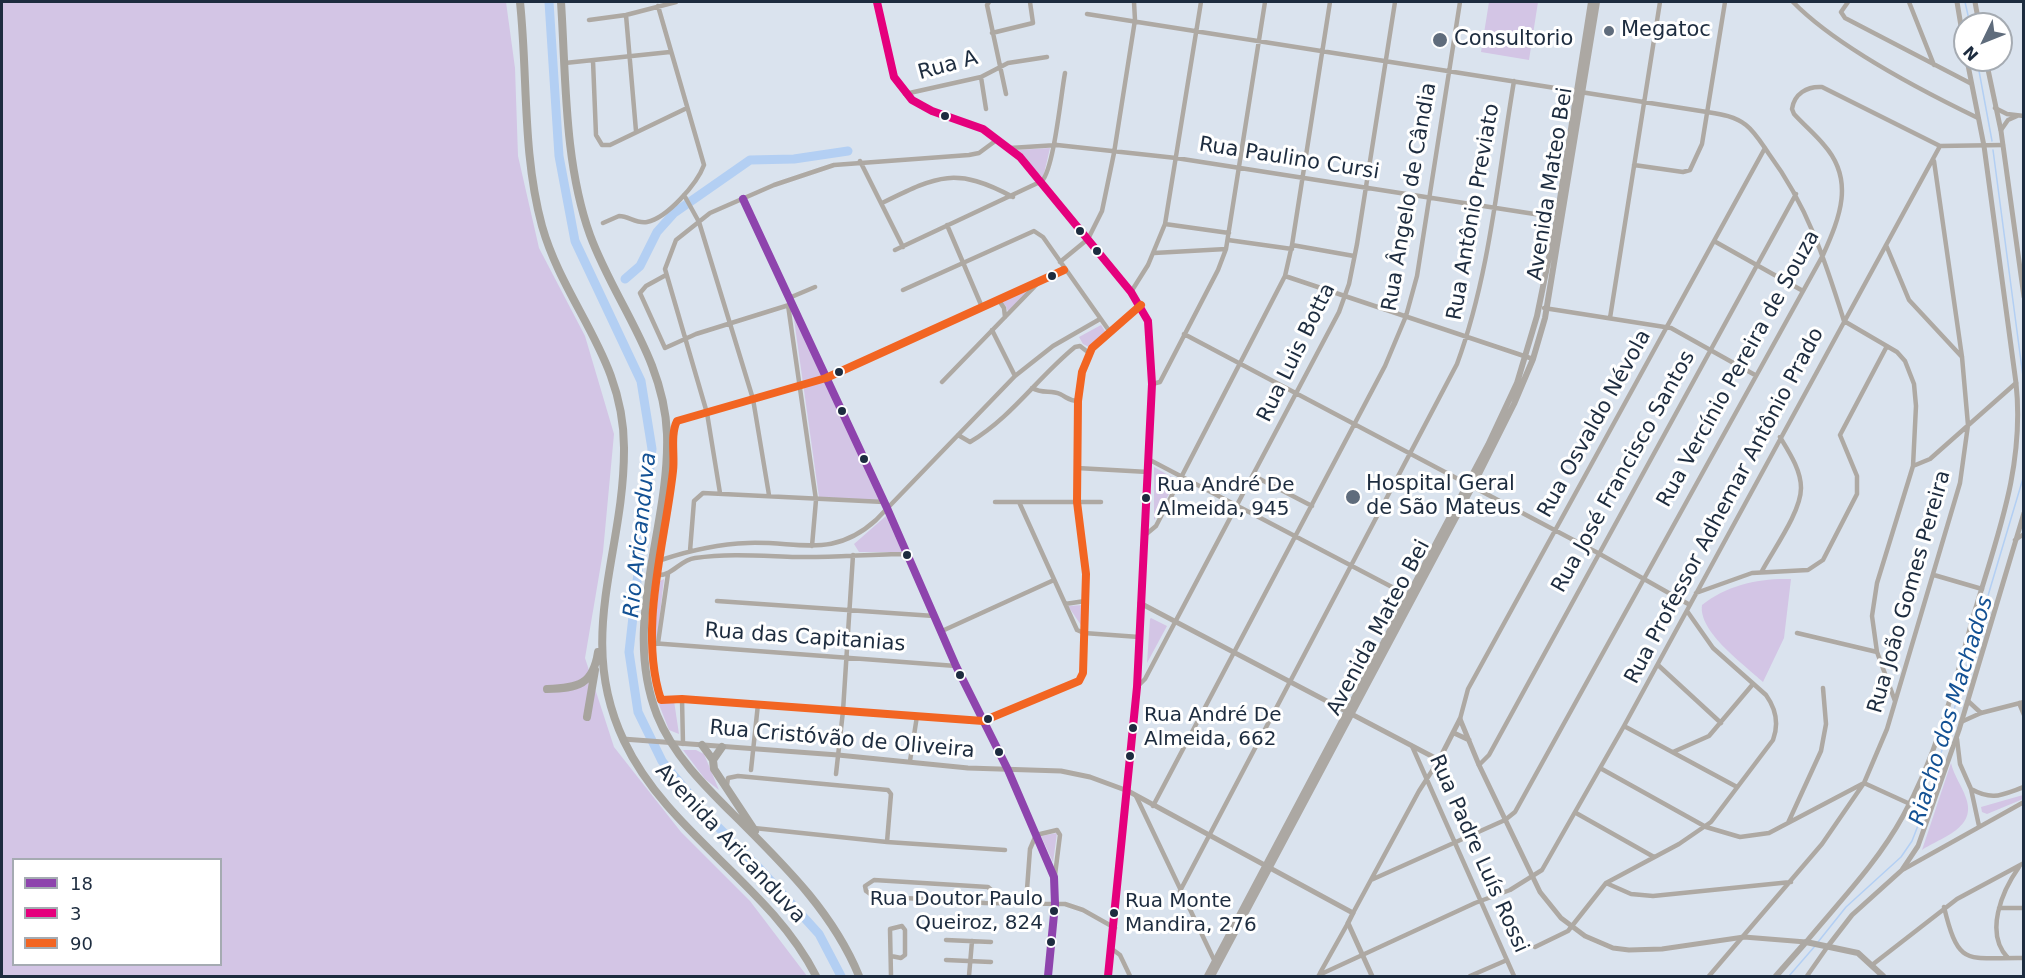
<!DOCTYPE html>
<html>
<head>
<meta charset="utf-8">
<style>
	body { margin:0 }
	#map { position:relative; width:2025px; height:978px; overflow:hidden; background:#dae3ee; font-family:"DejaVu Sans",sans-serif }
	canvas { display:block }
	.frame { position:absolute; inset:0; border:3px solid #1d2c3f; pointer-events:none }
	.legend { position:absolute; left:12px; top:858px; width:210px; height:108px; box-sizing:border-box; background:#fff; border:2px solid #a5abb2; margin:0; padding:8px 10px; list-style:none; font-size:18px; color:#1d2c3f }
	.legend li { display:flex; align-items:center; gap:12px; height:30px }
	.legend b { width:30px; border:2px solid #a5abb2 }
	.north { position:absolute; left:1953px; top:12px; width:60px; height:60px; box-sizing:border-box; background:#fff; border:2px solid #a5abb2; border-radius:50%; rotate:227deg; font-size:16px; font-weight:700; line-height:24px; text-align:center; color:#1d2c3f }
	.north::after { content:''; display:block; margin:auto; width:21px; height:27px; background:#5f6c7c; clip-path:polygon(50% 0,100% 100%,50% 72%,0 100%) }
</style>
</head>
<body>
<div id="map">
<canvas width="2025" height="978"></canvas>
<div class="frame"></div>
<ul class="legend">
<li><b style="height:8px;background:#8e44ad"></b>18</li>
<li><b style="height:8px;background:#e5007d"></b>3</li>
<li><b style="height:8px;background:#f26522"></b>90</li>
</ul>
<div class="north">N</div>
</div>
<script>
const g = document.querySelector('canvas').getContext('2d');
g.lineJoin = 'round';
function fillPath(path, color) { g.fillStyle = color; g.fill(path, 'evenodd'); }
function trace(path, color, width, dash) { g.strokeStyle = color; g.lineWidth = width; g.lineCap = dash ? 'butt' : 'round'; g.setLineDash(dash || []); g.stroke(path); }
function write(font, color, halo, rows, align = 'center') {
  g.font = font + ' "DejaVu Sans",sans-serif'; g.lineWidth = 6; g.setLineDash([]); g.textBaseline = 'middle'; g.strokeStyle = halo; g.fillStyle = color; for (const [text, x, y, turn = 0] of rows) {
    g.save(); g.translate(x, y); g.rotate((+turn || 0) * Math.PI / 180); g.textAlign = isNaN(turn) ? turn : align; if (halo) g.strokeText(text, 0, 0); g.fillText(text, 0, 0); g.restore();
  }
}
fillPath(new Path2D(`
	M 2,2 L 506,2 L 515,68 L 518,156 L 539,248 L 585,336 L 614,434 L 603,552 L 585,658 L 614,747 L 681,832 L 750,901 L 807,976 L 2,976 ZM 14,860 L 220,860 L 220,964 L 14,964 Z
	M 1489,2 L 1538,2 L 1529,60 L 1481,52 Z
	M 1050,148 L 1043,178 L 1016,150 Z
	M 1032,287 L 1008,312 L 1006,306 L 1000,301 Z
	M 793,312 L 881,501 L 819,497 Z
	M 1101,325 L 1107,334 L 1091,348 L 1083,344 L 1079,337 Z
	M 1154,467 L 1177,480 L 1154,520 Z
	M 886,516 L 902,552 L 859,552 L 854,544 Z
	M 664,579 L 657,640 L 656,641 L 654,633 L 660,581 Z
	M 1791,579 L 1784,638 L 1763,682 C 1745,665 1698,632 1702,605 C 1727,585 1759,578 1791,579 Z
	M 1083,605 L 1081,625 L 1068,606 Z
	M 1151,618 L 1167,626 L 1147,663 L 1150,619 Z
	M 674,701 L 679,734 L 669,730 L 658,702 Z
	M 683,750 L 696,750 L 704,754 L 719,790 L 705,779 Z
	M 1951,763 C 1954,776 1962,786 1966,798 C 1977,828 1942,837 1922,850 Z
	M 2023,795 L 2023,799 L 1987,814 L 1982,812 L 1981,807 Z
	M 1057,833 L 1053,862 L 1041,836 Z`), '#d3c5e5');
trace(new Path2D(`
	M 1965,2 L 1970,24
	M 1977,60 L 1992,141
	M 1993,150 L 2024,384
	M 1818,942 L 1846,907 L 1901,857 L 1912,841 L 1924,810 L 2024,475
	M 1789,976 L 1815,946`), '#b3cff3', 1.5);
trace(new Path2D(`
	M 549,2 L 559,156 L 575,241 L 641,381 L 652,449 L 629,652 L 638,712 L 662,761 L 709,818 L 760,869 L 819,934 L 841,976
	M 625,279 L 640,266 L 657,232 L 674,213 L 750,160 L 794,159 L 848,151`), '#b3cff3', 9);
trace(new Path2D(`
	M 989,2 L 987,5 L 1006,94
	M 1793,2 C 1837,47 1920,90 1978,118
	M 1848,2 L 1841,12 L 1845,18 L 1970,83
	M 1909,2 L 1934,65
	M 1087,14 L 1707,112 C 1720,114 1735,116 1746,125 C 1755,132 1762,144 1769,154 C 1807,205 1825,260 1844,321 L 1897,352 L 1905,361 L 1914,384 L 1916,406 L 1913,466 L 1877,583 L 1872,616 L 1877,652 L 1895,701
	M 626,15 L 636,131
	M 589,20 L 626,15 L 676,2
	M 992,33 L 1033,23 L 1030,2
	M 593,61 L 596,135 L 602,145 L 610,145 L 687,108
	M 565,63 L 670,52
	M 981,77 L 986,109
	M 905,94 L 981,77 L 1008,63 L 1047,57
	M 1995,108 L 2007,114 L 2024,116
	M 2001,130 L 2008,120 L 2017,116
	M 1010,148 L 1057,145 L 1176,158 L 1560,218
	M 860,161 L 903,247
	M 1634,165 L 1683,172 L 1690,170 L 1702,144 L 1725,2
	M 684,195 L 699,222 L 753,399 L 769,495
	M 743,199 L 887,508 L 956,666 L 1008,770 L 1054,877 L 1055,904 L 1048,976
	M 882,203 C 937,176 955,166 1013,197
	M 603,223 L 619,216 C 629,216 636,224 647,222 C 667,218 697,184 704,165 L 658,6
	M 1165,224 L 1229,233
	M 947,225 L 982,307
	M 1228,240 L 1292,249
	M 1714,241 L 1803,291
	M 1292,245 L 1354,256
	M 1886,245 L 1909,300 L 1962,357
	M 895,250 L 1042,181 C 1054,168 1061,94 1065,73
	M 1154,253 L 1226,249
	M 1060,262 L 1088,239 L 1102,211 L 1114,153 L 1135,20 L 1134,2
	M 1064,270 L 826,378 L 677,421 C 670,435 675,456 673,471 C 665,544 638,629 661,700 L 682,699 L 983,721 L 1079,681 L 1083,673 L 1086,574 L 1077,502 L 1078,401 L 1082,372 L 1092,348 L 1141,305
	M 666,275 L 646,286 L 640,293 L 665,348 L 696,334 L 789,305
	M 1285,276 L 1533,359
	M 903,290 L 1034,231 L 1043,237 L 1110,332
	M 1131,292 L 1148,265 L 1165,224 L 1201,2
	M 789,298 L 815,287
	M 998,299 L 1004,308 L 1005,317
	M 788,305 L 816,500 L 812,546
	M 1544,308 L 1671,328 L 1755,375
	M 1610,318 L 1660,2
	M 992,330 L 1015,376
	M 1184,334 L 1598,553 L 1690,605
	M 942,382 L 1038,283
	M 1152,384 L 1160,382 L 1218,270 L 1226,249 L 1265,2
	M 1032,388 C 1042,394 1051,390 1060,394 C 1068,398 1069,401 1078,401
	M 958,435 L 970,442 C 1012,417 1038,377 1075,347 L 1080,346 L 1089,353
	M 1148,459 L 1411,597
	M 1913,466 L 1930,459 L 2016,383
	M 1077,468 L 1148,472
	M 1254,476 L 1312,506
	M 720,493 L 707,413 L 665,269 L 676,240 L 710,213 L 774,185 L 834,165 L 969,155 L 979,153 L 998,139
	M 995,502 L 1101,502
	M 1019,502 L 1077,630 L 1084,633 L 1139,637
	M 1144,536 L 1156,526 L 1285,276 L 1292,245 L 1330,2
	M 2015,540 L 2024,534
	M 690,551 L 694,501 L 703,493 L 884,502
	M 661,560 C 688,551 719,544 748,543 C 799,541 833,559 876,520 L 1015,376 L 1053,346 L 1100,319
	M 1762,571 C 1773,550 1801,512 1801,488 C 1801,470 1789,452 1780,437
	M 659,575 C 673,575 680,560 695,558 C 729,553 762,556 796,557 C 832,558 869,554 906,554
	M 1934,575 L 1982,589
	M 1696,593 L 1752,573 L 1808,570 L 1823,560 L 1857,494 L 1857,476 L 1840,435 L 1887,346
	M 717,601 L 934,616
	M 1065,604 L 1085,601
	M 942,631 L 1054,580
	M 1797,633 L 1877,652
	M 651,643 L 956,666
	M 658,643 L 668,574
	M 1658,665 L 1721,723
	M 1137,687 L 1145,679 L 1339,312 L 1349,284 L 1357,244 L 1395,2
	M 682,699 L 683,744
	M 1968,701 L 1981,713
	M 2019,703 L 2024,715
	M 1460,719 L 1468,689 L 1765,148
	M 1961,722 L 1981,713 L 2024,702
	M 1624,726 L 1737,787
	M 1957,739 L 1960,764 L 1971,789 L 1979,826
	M 1412,746 L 1514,976
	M 1673,752 L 1709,736 L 1753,684
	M 910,761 L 917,716
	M 1479,765 L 1489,755 L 1796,194
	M 1600,768 L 1706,827 L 1740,837 L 1769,833 L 1864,783
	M 751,770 L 758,704
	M 836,774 L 843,711 L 853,555
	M 1864,783 L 1910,804
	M 727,785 L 728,778 L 738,776 L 888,790 L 891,794 L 887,842
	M 1971,789 C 1993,801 2001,795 2024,787
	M 1136,796 L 1216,964
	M 1153,806 L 1385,366 L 1406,316 L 1417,276 L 1460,2
	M 1576,813 L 1654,857
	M 1788,823 L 1821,751 L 1826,724 L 1823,688
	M 754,828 L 887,842 L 1005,850
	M 1904,869 L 2024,802
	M 1371,880 L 1505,820 L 1515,812 L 1823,255 C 1840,217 1855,180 1824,145 C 1815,134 1804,125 1794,114 L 1792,109 C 1794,94 1807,86 1822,87 L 1940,146 L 2003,145
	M 1606,883 L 1631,894 L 1653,896 L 1791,882
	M 1180,891 L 1457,364 C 1490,274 1498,175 1514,81
	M 997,903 L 997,895 L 988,887 L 874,880 L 865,886 L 866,891 L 873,896 L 985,903 L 1065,904 L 1083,910 L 1115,928
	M 1026,903 L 1030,849 L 1036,835 L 1057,830 L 1060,835 L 1055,875
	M 1944,907 C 1959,969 1967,957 2024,958
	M 1999,908 L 2024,908
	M 1353,913 L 1419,791 L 1439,760
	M 946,940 L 991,942
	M 1535,947 L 1568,931 L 1606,883 L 1679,844 L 1711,822 L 1773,740 C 1779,724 1776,709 1766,695 L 1713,648 L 1687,611
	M 1112,949 L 1120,955 L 1130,976
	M 891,956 L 901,958 L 905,955 L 905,930 L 902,926 L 890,929 L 891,976
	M 2008,958 C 1984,933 2002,891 2019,867
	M 946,960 L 991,962
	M 1872,965 L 1957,899 L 2024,863
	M 1320,973 L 1348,923
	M 1319,975 L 1475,903 L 1510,890 L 1542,870 L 1624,726 L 1940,146
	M 969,976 L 972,941
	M 1470,976 L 1507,960
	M 1709,976 L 1822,844 L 1864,783 L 1887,729 L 1960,483 L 1968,425 L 1962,357 L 1934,161
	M 1807,976 L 1828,946`), '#aea9a3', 4.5);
trace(new Path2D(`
	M 1957,2 L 1965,50
	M 1975,2 L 1979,24
	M 1986,60 L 2001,131 L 2024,297
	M 1140,603 L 1439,760 L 1460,719
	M 1460,719 L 1479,765 L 1540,892 L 1561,918 L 1585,936 L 1613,948 L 1629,950 L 1662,949 L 1744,937 L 1806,942 C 1839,902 1878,862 1903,816 C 1938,753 1955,683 1974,614 C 1997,536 2025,466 2016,383 L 1984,146 L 1967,60
	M 1454,733 L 1469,740
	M 623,739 L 838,755 L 968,768 L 1061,771 L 1090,777 L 1128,791 L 1353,913 L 1348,923 L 1372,976
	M 1828,946 L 1852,915 L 1902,870 L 1918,846 L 1959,730 L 2024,513`), '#aea9a3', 5);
trace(new Path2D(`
	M 877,2 L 894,77 L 912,100 L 932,111 L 983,129 L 1020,157 L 1131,292 L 1148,321 L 1152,384 L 1137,687 L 1108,976
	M 1207,976 L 1488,445 L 1517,383 L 1537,316 L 1557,218 L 1591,2
	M 1212,976 L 1476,480 L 1514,404 L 1533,359 L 1545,318 L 1597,2
	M 1776,976 L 1806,942 L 1858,953 L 1883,976`), '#aca8a3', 6);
trace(new Path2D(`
	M 520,2 C 528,77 522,152 542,226 C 565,307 625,358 624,450 C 624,554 575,638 624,741 C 668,834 769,884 816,976
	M 561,2 C 566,77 564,163 590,235 C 615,303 664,358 667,434 C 670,528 621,623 657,715 C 674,758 711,792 743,824 C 789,870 834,915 859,976
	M 547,689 C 578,688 593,685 598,652
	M 587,717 L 595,670
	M 702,745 L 713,760
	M 722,747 L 713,760 L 714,769 L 755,831`), '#a7a49e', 8);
trace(new Path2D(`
	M 743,199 L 887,508 L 956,666 L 1008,770 L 1054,877 L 1055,904 L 1048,976`), '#8e44ad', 8);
trace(new Path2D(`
	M 877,2 L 894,77 L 912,100 L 932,111 L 983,129 L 1020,157 L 1131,292 L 1148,321 L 1152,384 L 1137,687 L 1108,976`), '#e5007d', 8);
trace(new Path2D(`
	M 1064,270 L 826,378 L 677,421 C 670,435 675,456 673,471 C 665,544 638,629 661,700 L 682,699 L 983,721 L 1079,681 L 1083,673 L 1086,574 L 1077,502 L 1078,401 L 1082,372 L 1092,348 L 1141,305`), '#f26522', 8);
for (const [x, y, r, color] of [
	[1609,31,6,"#5f6c7c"],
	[1440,40,8,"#5f6c7c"],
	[945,116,5,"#1d2c3f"],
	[1080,231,5,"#1d2c3f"],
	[1097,251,5,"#1d2c3f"],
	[1052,276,5,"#1d2c3f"],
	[839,372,5,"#1d2c3f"],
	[842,411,5,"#1d2c3f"],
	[864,459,5,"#1d2c3f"],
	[1353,497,8,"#5f6c7c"],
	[1146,498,5,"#1d2c3f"],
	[907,555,5,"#1d2c3f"],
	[960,675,5,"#1d2c3f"],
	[988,719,5,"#1d2c3f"],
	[1133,728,5,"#1d2c3f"],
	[999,752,5,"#1d2c3f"],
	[1130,756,5,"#1d2c3f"],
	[1054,911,5,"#1d2c3f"],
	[1114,913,5,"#1d2c3f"],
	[1051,942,5,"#1d2c3f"]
]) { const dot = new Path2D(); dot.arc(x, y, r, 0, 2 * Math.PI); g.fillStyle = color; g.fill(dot); trace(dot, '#fff', 2); }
write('20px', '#1d2c3f', '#fff', [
	["Rua André De",1157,486],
	["Almeida, 945",1157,510],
	["Rua André De",1144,716],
	["Almeida, 662",1144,740],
	["Rua Doutor Paulo",1043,900,"right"],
	["Queiroz, 824",1043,924,"right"],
	["Rua Monte",1125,902],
	["Mandira, 276",1125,926]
], 'left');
write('21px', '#1d2c3f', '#fff', [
	["Megatoc",1621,31],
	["Consultorio",1454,40],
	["Hospital Geral",1366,485],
	["de São Mateus",1366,509]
], 'left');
write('21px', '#1d2c3f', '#fff', [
	["Rua A",948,66,-15],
	["Rua Paulino Cursi",1289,159,9],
	["Avenida Mateo Bei",1551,184,-81],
	["Rua Ângelo de Cândia",1410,197,-80],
	["Rua Antônio Previato",1474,212,-80],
	["Rua Luis Botta",1297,353,-64],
	["Rua Vercínio Pereira de Souza",1739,369,-61],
	["Rua Osvaldo Névola",1595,424,-61],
	["Rua José Francisco Santos",1624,472,-61],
	["Rua Professor Adhemar Antônio Prado",1725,506,-62],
	["Rua João Gomes Pereira",1910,592,-74],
	["Avenida Mateo Bei",1379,628,-62],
	["Rua das Capitanias",805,638,4],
	["Rua Cristóvão de Oliveira",842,740,5],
	["Avenida Aricanduva",730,844,47],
	["Rua Padre Luís Rossi",1478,854,66]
]);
write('italic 22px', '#135194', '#fff', [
	["Rio Aricanduva",641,535,-84],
	["Riacho dos Machados",1952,711,-73]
]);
</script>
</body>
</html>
